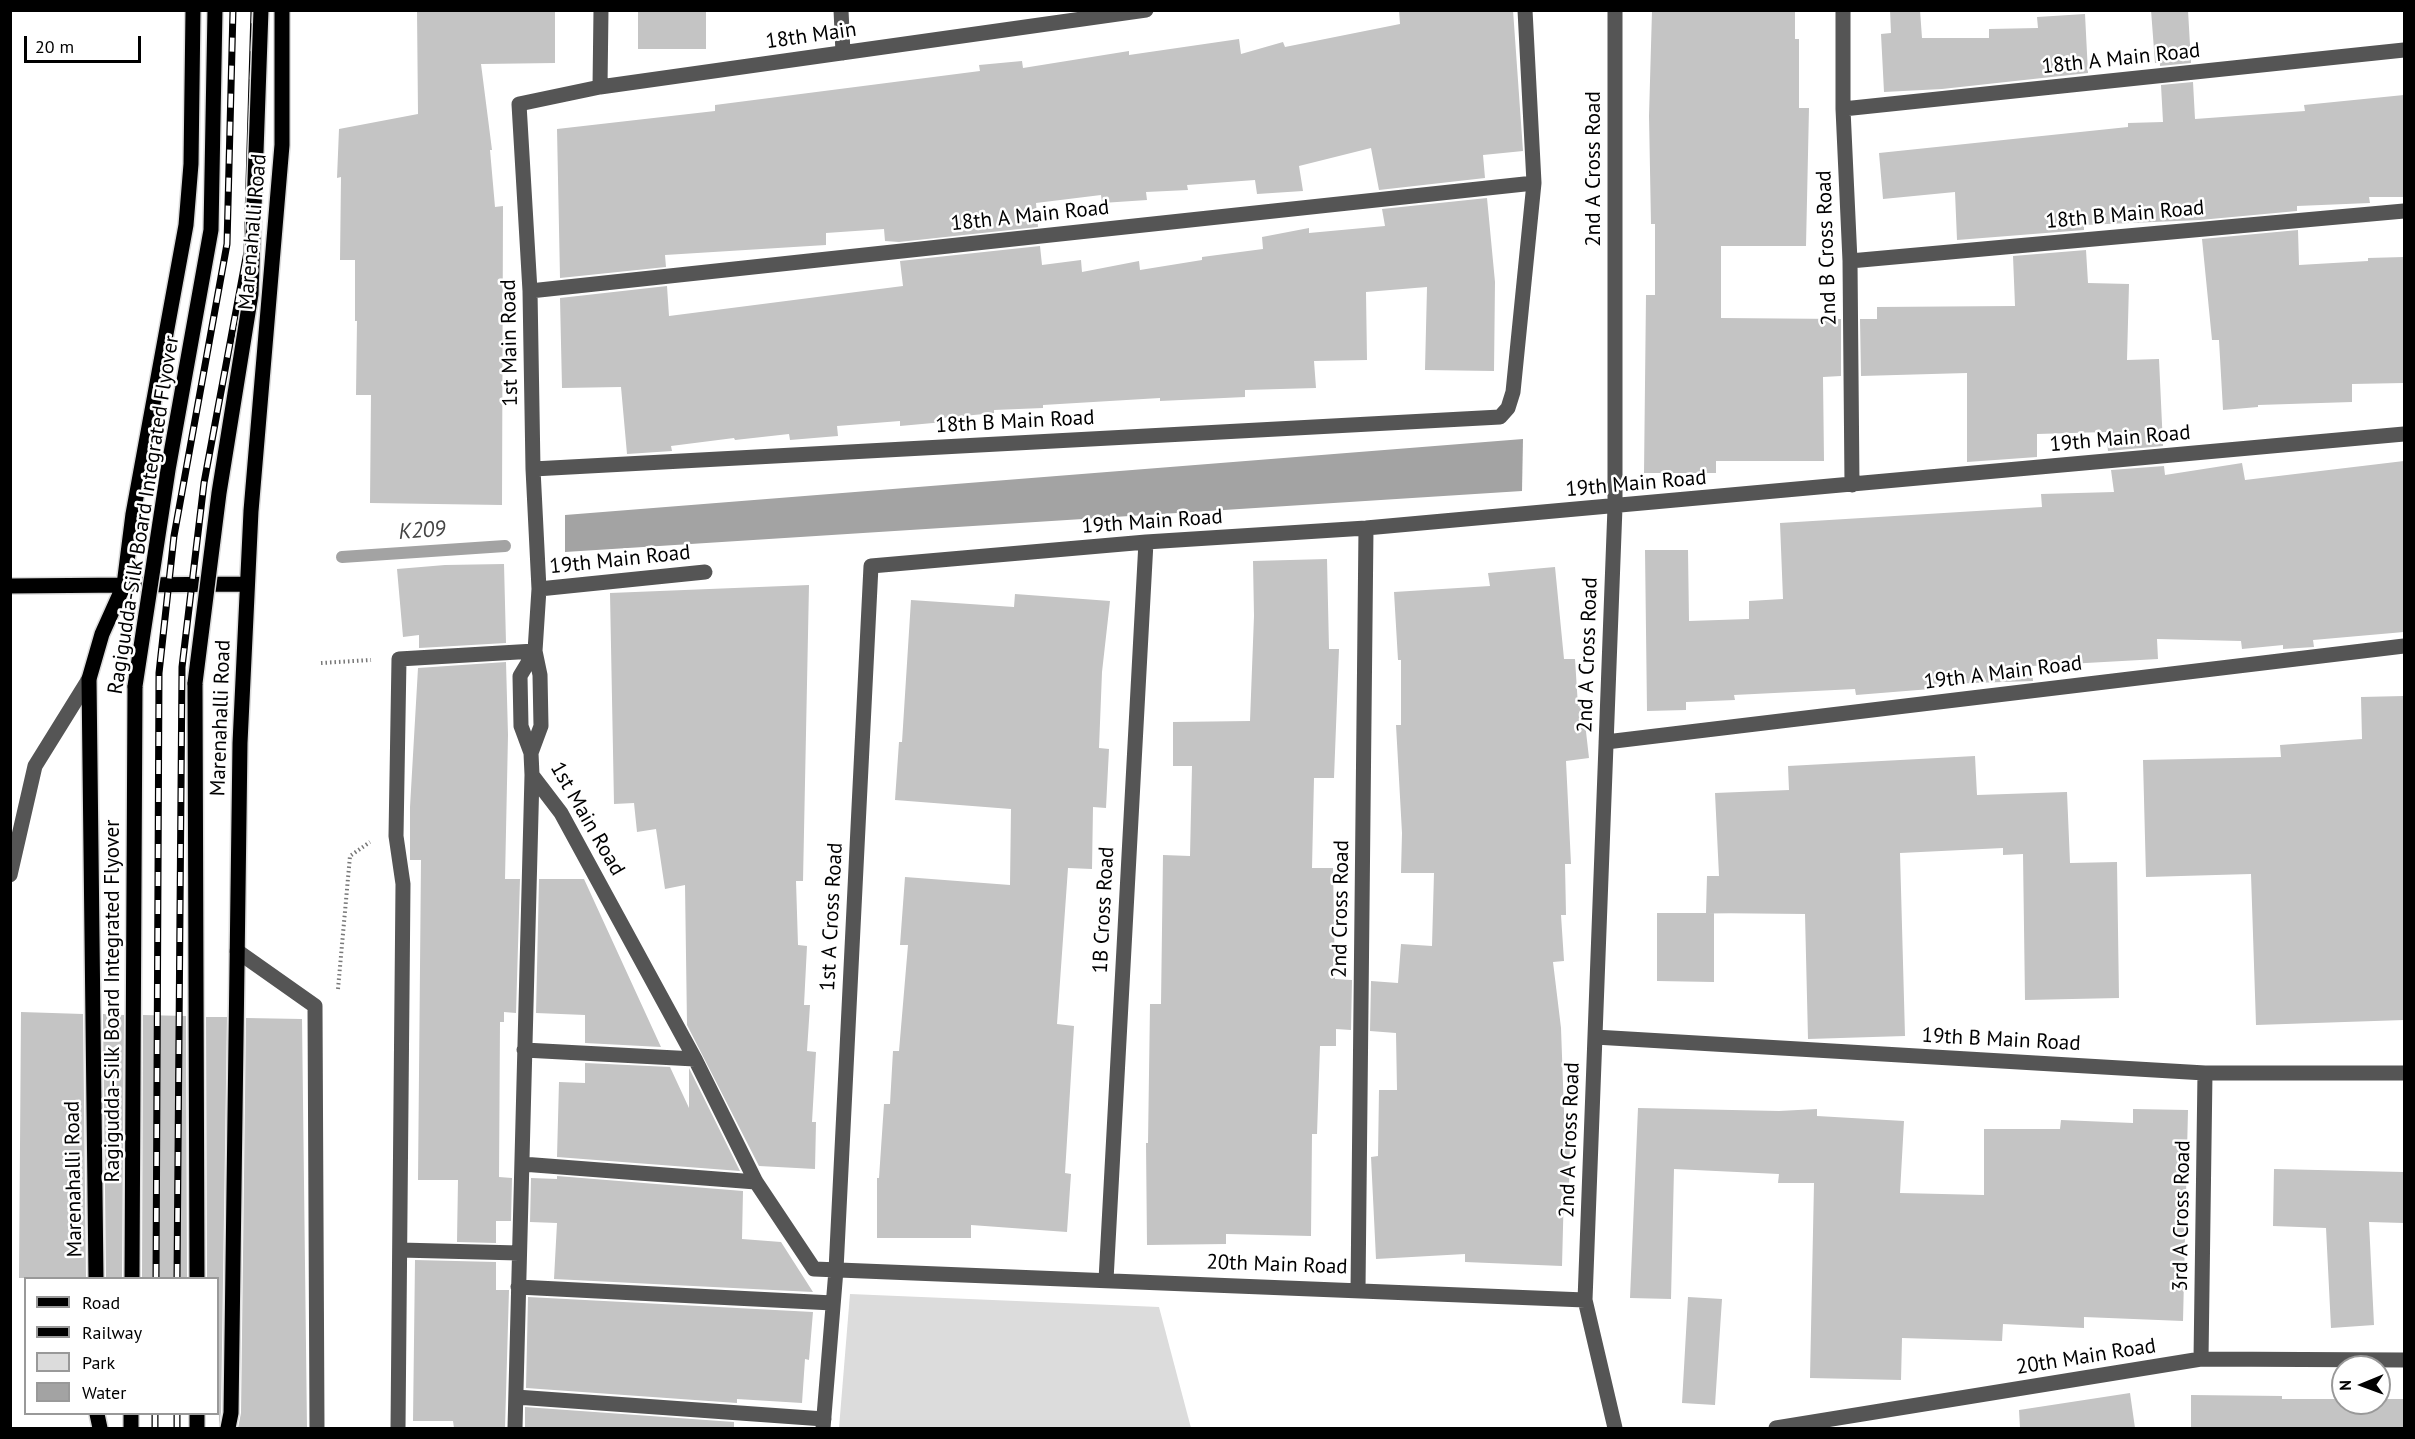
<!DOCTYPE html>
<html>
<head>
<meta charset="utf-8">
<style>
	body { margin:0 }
	#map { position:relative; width:2415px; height:1439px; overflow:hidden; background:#fff; font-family:"PT Sans",sans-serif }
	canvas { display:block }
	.frame { position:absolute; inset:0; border:12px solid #000; pointer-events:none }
	.legend { position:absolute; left:24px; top:1277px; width:195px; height:138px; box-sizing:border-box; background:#fff; border:2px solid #999; margin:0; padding:8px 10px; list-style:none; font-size:18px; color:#000 }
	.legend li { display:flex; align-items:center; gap:12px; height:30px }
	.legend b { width:30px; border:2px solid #999 }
	.north { position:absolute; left:2331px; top:1355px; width:60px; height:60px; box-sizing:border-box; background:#fff; border:2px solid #999; border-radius:50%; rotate:269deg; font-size:16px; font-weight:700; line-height:24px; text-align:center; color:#000 }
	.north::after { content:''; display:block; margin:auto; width:21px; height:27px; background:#000; clip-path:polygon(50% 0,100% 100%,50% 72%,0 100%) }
	.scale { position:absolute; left:24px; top:36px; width:117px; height:27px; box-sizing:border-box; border:3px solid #000; border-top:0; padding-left:8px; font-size:18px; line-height:21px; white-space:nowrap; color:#000; -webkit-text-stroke:4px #fff; paint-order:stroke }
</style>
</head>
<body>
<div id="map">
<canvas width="2415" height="1439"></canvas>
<div class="frame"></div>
<ul class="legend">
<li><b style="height:8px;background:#000"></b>Road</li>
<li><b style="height:8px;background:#000"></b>Railway</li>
<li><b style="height:16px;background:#dcdcdc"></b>Park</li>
<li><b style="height:16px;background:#a3a3a3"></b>Water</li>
</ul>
<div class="north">N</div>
<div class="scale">20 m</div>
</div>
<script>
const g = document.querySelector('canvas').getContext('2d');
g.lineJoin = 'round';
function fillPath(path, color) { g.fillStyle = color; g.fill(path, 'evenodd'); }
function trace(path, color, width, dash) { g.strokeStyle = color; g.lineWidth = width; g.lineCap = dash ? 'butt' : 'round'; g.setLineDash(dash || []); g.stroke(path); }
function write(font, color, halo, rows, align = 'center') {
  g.font = font + ' "PT Sans",sans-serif'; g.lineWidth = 5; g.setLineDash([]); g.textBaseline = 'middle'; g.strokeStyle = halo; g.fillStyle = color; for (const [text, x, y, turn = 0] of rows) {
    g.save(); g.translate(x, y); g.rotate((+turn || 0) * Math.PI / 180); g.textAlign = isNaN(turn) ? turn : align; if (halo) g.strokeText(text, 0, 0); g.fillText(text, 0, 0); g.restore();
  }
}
fillPath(new Path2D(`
	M 850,1294 L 1159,1307 L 1191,1428 L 839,1428 Z`), '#dcdcdc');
fillPath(new Path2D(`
	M 1523,439 L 1522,491 L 565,552 L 565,515 Z`), '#a3a3a3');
trace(new Path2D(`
	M 342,557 L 505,546`), '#a3a3a3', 12);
fillPath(new Path2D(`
	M 417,10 L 555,10 L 555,63 L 481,64 L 492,150 L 490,150 L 495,207 L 503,206 L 502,505 L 370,503 L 371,395 L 356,395 L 357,321 L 355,321 L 355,260 L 340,260 L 341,177 L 337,178 L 339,129 L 418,114 Z
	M 638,10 L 706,10 L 706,49 L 638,49 Z
	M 1399,10 L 1513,10 L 1523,151 L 1483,155 L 1485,178 L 1379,190 L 1371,148 L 1299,166 L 1303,191 L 1257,194 L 1255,180 L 1187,185 L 1188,190 L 1146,192 L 1147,200 L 1102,203 L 1101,195 L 1036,203 L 1038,227 L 899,242 L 885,241 L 884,229 L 826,233 L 826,245 L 665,255 L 666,267 L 560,278 L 557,129 L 715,111 L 715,105 L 980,71 L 979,65 L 1022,61 L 1023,68 L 1129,51 L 1129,55 L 1239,39 L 1241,54 L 1283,42 L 1285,47 L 1400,24 Z
	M 1795,10 L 1795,39 L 1799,39 L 1799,108 L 1809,108 L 1806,246 L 1721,246 L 1721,318 L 1841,319 L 1841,376 L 1823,377 L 1824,461 L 1716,461 L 1716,473 L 1644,473 L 1646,295 L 1655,295 L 1655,224 L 1651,224 L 1649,116 L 1652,11 Z
	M 1890,10 L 1920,10 L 1922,38 L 1989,38 L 1989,29 L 2038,28 L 2037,17 L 2085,14 L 2088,73 L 1942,89 L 1884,92 L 1881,34 L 1891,33 Z
	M 2151,10 L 2188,10 L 2191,63 L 2160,66 L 2160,62 L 2155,63 Z
	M 2193,82 L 2195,119 L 2305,111 L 2304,105 L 2404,95 L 2404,197 L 2369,197 L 2370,203 L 2297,206 L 2297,211 L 2200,220 L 2084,225 L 2084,230 L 1957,240 L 1955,192 L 1883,199 L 1879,153 L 2128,127 L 2128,123 L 2163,122 L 2161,85 Z
	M 1487,198 L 1495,282 L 1494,371 L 1425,370 L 1427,287 L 1366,292 L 1367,360 L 1314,361 L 1316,388 L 1245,390 L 1245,397 L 1160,401 L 1160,398 L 1043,405 L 1043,408 L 994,410 L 994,413 L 943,418 L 944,422 L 900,426 L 900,421 L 837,426 L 838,436 L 790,440 L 789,434 L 735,440 L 734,438 L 671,446 L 672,451 L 627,454 L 621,387 L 562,388 L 560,298 L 667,286 L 669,316 L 903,286 L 900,261 L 1040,246 L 1042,265 L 1081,260 L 1082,272 L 1139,261 L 1140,270 L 1202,260 L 1202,257 L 1263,249 L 1262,237 L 1309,228 L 1309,233 L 1385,226 L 1382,209 Z
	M 2298,230 L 2299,265 L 2368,261 L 2368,258 L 2404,257 L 2404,383 L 2352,384 L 2352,402 L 2258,405 L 2258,407 L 2223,410 L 2219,340 L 2212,340 L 2202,239 Z
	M 2086,250 L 2088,283 L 2129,284 L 2127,360 L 2159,359 L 2163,446 L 2108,451 L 2106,432 L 2037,434 L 2037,457 L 1967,462 L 1967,373 L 1861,376 L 1860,319 L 1877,319 L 1877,307 L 2015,306 L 2013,256 Z
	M 2404,461 L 2404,632 L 2313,640 L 2314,647 L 2283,649 L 2283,645 L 2242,649 L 2241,641 L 2157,639 L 2158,659 L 2032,666 L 2033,681 L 1943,684 L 1943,688 L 1856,695 L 1855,689 L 1734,695 L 1735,700 L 1686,702 L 1686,710 L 1647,711 L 1645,550 L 1688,550 L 1689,621 L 1749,619 L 1749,601 L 1783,599 L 1780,523 L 2042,507 L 2041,494 L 2114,492 L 2111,470 L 2164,466 L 2165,475 L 2242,463 L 2245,480 Z
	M 1327,559 L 1329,649 L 1339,649 L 1334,778 L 1314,778 L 1312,868 L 1333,868 L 1335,979 L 1352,980 L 1351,1030 L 1336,1029 L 1336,1046 L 1320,1046 L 1317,1134 L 1312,1134 L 1311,1236 L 1226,1234 L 1226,1244 L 1147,1245 L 1146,1143 L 1148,1143 L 1150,1004 L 1161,1004 L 1163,855 L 1190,856 L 1192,766 L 1173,766 L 1173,722 L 1250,721 L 1254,616 L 1253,561 Z
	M 504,564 L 506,643 L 419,648 L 419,635 L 403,637 L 397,569 L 445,565 Z
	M 1555,567 L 1564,659 L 1575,659 L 1578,706 L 1583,705 L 1589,758 L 1566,761 L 1571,864 L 1565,864 L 1566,915 L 1561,915 L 1564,961 L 1553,962 L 1561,1028 L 1565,1140 L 1570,1140 L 1569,1190 L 1564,1189 L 1562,1266 L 1465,1262 L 1465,1254 L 1376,1259 L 1371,1157 L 1378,1156 L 1379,1090 L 1397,1090 L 1396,1033 L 1370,1031 L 1371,981 L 1398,983 L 1401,944 L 1432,946 L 1434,873 L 1401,873 L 1402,833 L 1396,725 L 1401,725 L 1401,660 L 1398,660 L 1394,592 L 1490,586 L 1488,573 Z
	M 809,585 L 803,881 L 796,881 L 798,945 L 807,946 L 804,1005 L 810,1005 L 807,1051 L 816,1052 L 812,1122 L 816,1122 L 815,1169 L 759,1166 L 687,1025 L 685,885 L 665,889 L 656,829 L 637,832 L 634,803 L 614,804 L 610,593 Z
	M 1015,594 L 1110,601 L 1102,672 L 1099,748 L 1109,749 L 1106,808 L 1093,807 L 1092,869 L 1068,868 L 1057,1024 L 1074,1026 L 1065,1173 L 1071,1174 L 1067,1232 L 971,1225 L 971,1238 L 877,1238 L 877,1178 L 879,1178 L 884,1104 L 890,1104 L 893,1051 L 899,1051 L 908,945 L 900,945 L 905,877 L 1010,885 L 1011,809 L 895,800 L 899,742 L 902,742 L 911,600 L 1014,607 Z
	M 506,662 L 508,735 L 505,879 L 520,879 L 516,1013 L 504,1012 L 504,1022 L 500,1022 L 499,1177 L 512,1178 L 511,1221 L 496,1221 L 496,1243 L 457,1242 L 458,1180 L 418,1180 L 421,860 L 410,860 L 410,807 L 418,668 Z
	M 2404,696 L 2404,1020 L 2256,1025 L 2251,874 L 2146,877 L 2143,760 L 2281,757 L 2280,745 L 2362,739 L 2361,697 Z
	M 1975,756 L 1977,795 L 2067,792 L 2070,863 L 2117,862 L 2119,998 L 2025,1000 L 2023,854 L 2003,855 L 2003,848 L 1900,853 L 1905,1036 L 1808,1039 L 1805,914 L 1706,913 L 1707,876 L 1719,876 L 1715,793 L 1789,790 L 1788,766 Z
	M 539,879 L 584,879 L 661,1047 L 585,1043 L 585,1015 L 536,1013 Z
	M 1657,913 L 1714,913 L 1714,982 L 1657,981 Z
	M 21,1012 L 83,1014 L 86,1278 L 19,1278 Z
	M 103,1014 L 124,1015 L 122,1278 L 106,1278 Z
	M 143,1015 L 186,1016 L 187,1278 L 142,1278 Z
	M 206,1017 L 227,1017 L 221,1412 L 219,1428 L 218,1278 L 207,1278 Z
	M 246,1018 L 302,1019 L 307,1428 L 238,1428 L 241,1413 Z
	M 585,1063 L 670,1067 L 689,1108 L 689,1068 L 740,1171 L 557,1157 L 559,1082 L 585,1083 Z
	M 1638,1108 L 1779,1111 L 1817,1109 L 1817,1116 L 1904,1121 L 1900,1193 L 1984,1195 L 1984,1129 L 2060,1129 L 2061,1120 L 2133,1123 L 2133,1109 L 2188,1110 L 2183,1321 L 2084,1317 L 2084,1328 L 2003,1324 L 2002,1341 L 1902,1338 L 1901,1380 L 1810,1378 L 1814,1183 L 1778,1183 L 1779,1174 L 1674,1169 L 1671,1299 L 1630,1298 Z
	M 2274,1169 L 2404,1172 L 2404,1223 L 2369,1222 L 2374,1325 L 2331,1328 L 2326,1228 L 2273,1226 Z
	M 557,1176 L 743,1191 L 742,1239 L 781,1242 L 813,1292 L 554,1279 L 557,1223 L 530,1222 L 531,1178 L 557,1179 Z
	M 415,1260 L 496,1262 L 496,1290 L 509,1290 L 505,1428 L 454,1428 L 453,1421 L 413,1421 Z
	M 528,1297 L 813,1312 L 809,1360 L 805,1359 L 802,1403 L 737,1399 L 737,1403 L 526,1388 Z
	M 1688,1297 L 1722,1299 L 1715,1405 L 1682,1403 Z
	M 2130,1393 L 2135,1428 L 2020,1428 L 2019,1410 Z
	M 2191,1395 L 2282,1396 L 2282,1399 L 2343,1399 L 2343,1403 L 2379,1403 L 2379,1399 L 2404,1399 L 2404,1428 L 2191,1428 Z
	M 525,1407 L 734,1422 L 734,1428 L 525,1428 Z`), '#c4c4c4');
const major = new Path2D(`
	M 10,586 L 247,584
	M 195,683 L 197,1278
	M 96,1278 L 89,679 L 102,634 L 124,585 L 133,514 L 186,225 L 191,164 L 193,10
	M 132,1278 L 135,686
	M 97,1414 L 100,1428
	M 197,1414 L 197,1428
	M 131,1428 L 131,1414
	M 228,1428 L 231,1413 L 240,743 L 251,511 L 282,145 L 282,10`);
trace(major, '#dbdbdb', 18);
trace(new Path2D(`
	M 321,663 L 371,660
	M 338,989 L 350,856 L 370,842`), '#777', 4, [1.5, 3]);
trace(new Path2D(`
	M 841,10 L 843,53
	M 1146,10 L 600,87 L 519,104 L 530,291 L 533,469 L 539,589 L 535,651 L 520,676 L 521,726 L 531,753 L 532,775 L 561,813 L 695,1059 L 756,1182 L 814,1269 L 1585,1300
	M 1615,10 L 1615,507 L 1585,1300 L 1615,1428
	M 1843,10 L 1843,109 L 1850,261 L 1852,485
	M 600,87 L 601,10
	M 1843,109 L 2404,50
	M 1850,261 L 2404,211
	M 530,291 L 1534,183
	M 533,469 L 1500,417 L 1508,408 L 1513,392 L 1534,183 L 1525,10
	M 539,589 L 705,572
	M 1606,742 L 2404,646
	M 10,875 L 35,766 L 89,679
	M 237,951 L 315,1006 L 317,1428
	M 1595,1037 L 2205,1073 L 2404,1073
	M 524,1050 L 695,1059
	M 522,1164 L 756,1182
	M 400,1250 L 519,1253
	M 1106,1280 L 1146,542
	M 518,1287 L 833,1303
	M 1358,1289 L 1366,528
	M 2201,1359 L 2205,1073
	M 516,1397 L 824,1419
	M 398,1428 L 403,884 L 396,836 L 399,659 L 535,651 L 540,675 L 541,726 L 531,753
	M 515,1428 L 532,775
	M 823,1428 L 836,1270 L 871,566 L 1146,542 L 1366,528 L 2404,434
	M 1776,1428 L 2201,1359 L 2404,1360`), '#555', 15);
trace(major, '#000', 15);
const rail = new Path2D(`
	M 156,1278 L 159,673 L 174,536 L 227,244 L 233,10
	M 177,1278 L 182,667 L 204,483 L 247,252 L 254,10
	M 155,1428 L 155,1414
	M 177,1428 L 177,1414`);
trace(rail, '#000', 7);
trace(rail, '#fff', 4.5, [14]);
const majorBridge = new Path2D(`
	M 195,683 L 219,493 L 251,294 L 261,10
	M 135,686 L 168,470 L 211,230 L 215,10`);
trace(majorBridge, '#dbdbdb', 18, []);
trace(majorBridge, '#000', 15);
write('21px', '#000', '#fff', [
	["18th Main",811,36,-8],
	["18th A Main Road",2121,59,-6],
	["2nd A Cross Road",1594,169,-90],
	["18th B Main Road",2125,215,-5],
	["18th A Main Road",1030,216,-6],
	["Marenahalli Road",253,232,-85],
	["2nd B Cross Road",1827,248,-92],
	["1st Main Road",510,343,-91],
	["18th B Main Road",1015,422,-3],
	["19th Main Road",2120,439,-5],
	["19th Main Road",1636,484,-5],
	["Ragigudda-Silk Board Integrated Flyover",144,515,-81],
	["19th Main Road",1152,522,-4],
	["19th Main Road",620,560,-6],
	["2nd A Cross Road",1588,655,-88],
	["19th A Main Road",2003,673,-7],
	["Marenahalli Road",221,718,-88],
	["1st Main Road",587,819,60],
	["2nd Cross Road",1341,909,-89],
	["1B Cross Road",1104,910,-87],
	["1st A Cross Road",832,917,-87],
	["Ragigudda-Silk Board Integrated Flyover",113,1001,-90],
	["19th B Main Road",2001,1040,3],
	["2nd A Cross Road",1570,1140,-88],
	["Marenahalli Road",74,1179,-91],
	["3rd A Cross Road",2182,1216,-89],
	["20th Main Road",1277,1265,2],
	["20th Main Road",2086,1357,-9]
]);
write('italic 22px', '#444', '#fff', [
	["K209",422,531,-4]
]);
</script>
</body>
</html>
